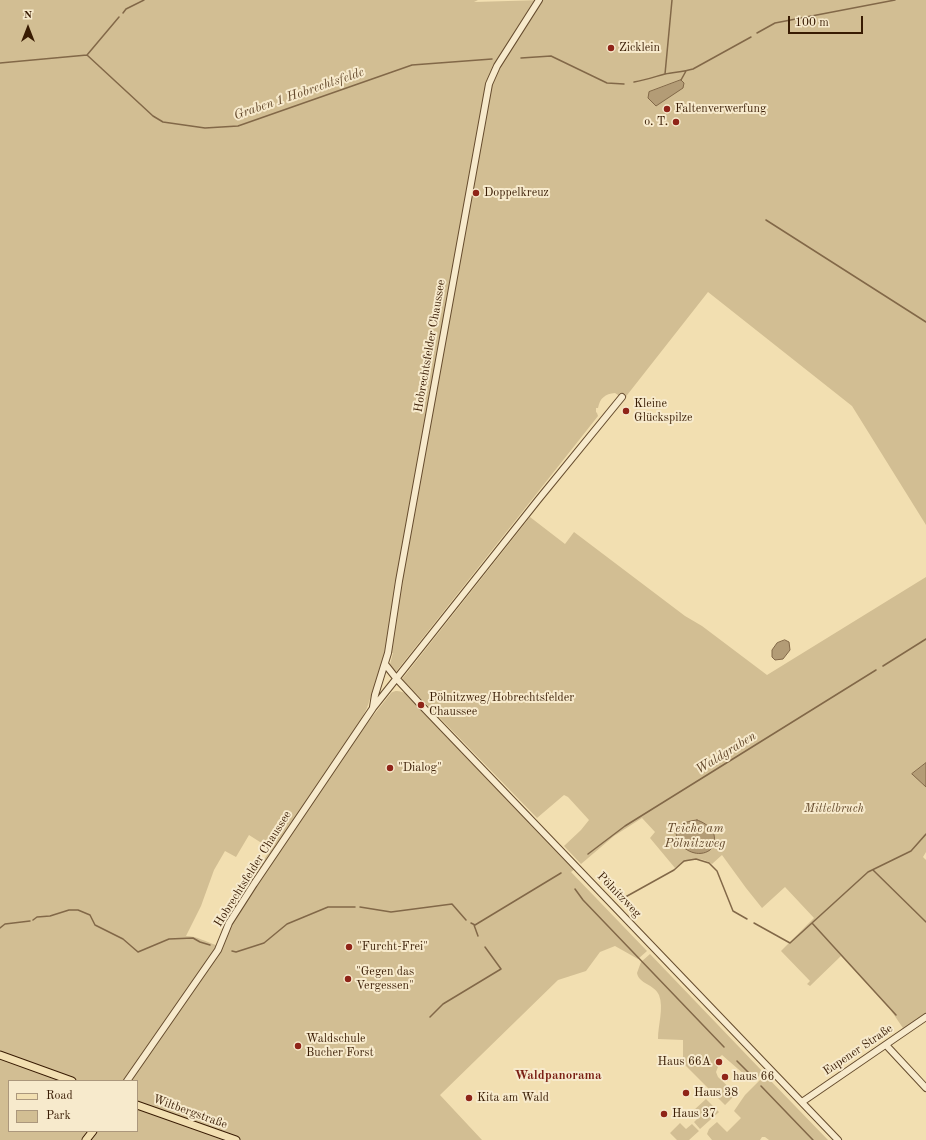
<!DOCTYPE html>
<html>
<head>
<meta charset="utf-8">
<style>
	body { margin:0 }
	#map { position:relative; width:926px; height:1140px; overflow:hidden; background:#f2dfb1; font-family:"Old Standard TT",serif }
	canvas { display:block }
	.legend { position:absolute; left:8px; top:1080px; width:130px; height:52px; box-sizing:border-box; background:#f7eacc; border:1px solid #ab977c; margin:0; padding:5px 7px; list-style:none; font-size:12px; color:#381b03 }
	.legend li { display:flex; align-items:center; gap:8px; height:20px }
	.legend b { width:20px; border:1px solid #ab977c }
	.north { position:absolute; left:8px; top:8px; width:40px; height:40px; -webkit-text-stroke:3px #f7eacc; paint-order:stroke; rotate:0deg; font-size:11px; font-weight:700; line-height:16px; text-align:center; color:#381b03 }
	.north::after { content:''; display:block; margin:auto; width:14px; height:18px; background:#381b03; clip-path:polygon(50% 0,100% 100%,50% 72%,0 100%) }
	.scale { position:absolute; left:788px; top:16px; width:75px; height:18px; box-sizing:border-box; border:2px solid #381b03; border-top:0; padding-left:5px; font-size:12px; line-height:14px; white-space:nowrap; color:#381b03; -webkit-text-stroke:3px #f7eacc; paint-order:stroke }
</style>
</head>
<body>
<div id="map">
<canvas width="926" height="1140"></canvas>
<ul class="legend">
<li><b style="height:5px;background:#f2dfb1"></b>Road</li>
<li><b style="height:11px;background:#d2be93"></b>Park</li>
</ul>
<div class="north">N</div>
<div class="scale">100 m</div>
</div>
<script>
const g = document.querySelector('canvas').getContext('2d');
g.lineJoin = 'round';
function fillPath(path, color) { g.fillStyle = color; g.fill(path, 'evenodd'); }
function trace(path, color, width, dash) { g.strokeStyle = color; g.lineWidth = width; g.lineCap = dash ? 'butt' : 'round'; g.setLineDash(dash || []); g.stroke(path); }
function write(font, color, halo, rows, align = 'center') {
  g.font = font + ' "Old Standard TT",serif'; g.lineWidth = 4; g.setLineDash([]); g.textBaseline = 'middle'; g.strokeStyle = halo; g.fillStyle = color; for (const [text, x, y, turn = 0] of rows) {
    g.save(); g.translate(x, y); g.rotate((+turn || 0) * Math.PI / 180); g.textAlign = isNaN(turn) ? turn : align; if (halo) g.strokeText(text, 0, 0); g.fillText(text, 0, 0); g.restore();
  }
}
fillPath(new Path2D(`
	M 0,0 L 478,0 L 474,2 L 543,0 L 926,0 L 926,525 L 852,406 L 708,292 L 624,399 L 615,393 C 605,394 600,398 598,408 L 596,408 L 596,412 L 597,413 L 598,416 L 395,673 L 390,664 L 393,653 L 385,653 L 367,708 L 358,725 L 365,726 L 391,693 C 396,690 399,691 405,693 L 575,869 L 571,872 L 647,951 L 638,959 L 615,946 L 600,952 L 586,971 L 558,980 L 440,1095 L 482,1140 L 0,1140 ZM 249,835 L 271,849 L 236,903 L 216,945 C 206,942 197,936 186,936 L 201,906 L 214,870 L 225,851 L 236,857 ZM 9,1081 L 137,1081 L 137,1131 L 9,1131 Z
	M 530,517 L 565,544 L 574,532 L 685,616 L 702,626 L 767,675 L 926,577 L 926,852 L 923,857 L 926,860 L 926,1016 L 905,1031 L 890,1009 L 841,956 L 810,986 L 807,984 L 810,981 L 781,951 L 814,918 L 785,887 L 762,908 L 746,888 L 722,855 L 712,864 C 700,855 686,859 675,868 L 650,838 L 655,832 L 642,818 L 614,836 L 581,864 L 564,846 L 581,830 L 589,820 L 568,797 L 564,795 L 537,818 L 402,679 Z
	M 650,954 L 763,1072 L 753,1082 L 722,1055 L 714,1062 L 718,1067 L 716,1072 L 718,1077 L 736,1094 L 725,1105 L 683,1063 L 683,1040 L 658,1039 C 658,1025 664,1008 659,995 C 654,984 639,984 637,973 L 641,962 Z
	M 765,1075 L 828,1140 L 769,1140 L 765,1137 L 762,1137 L 760,1140 L 712,1140 L 707,1134 L 709,1129 L 717,1122 L 727,1132 L 741,1118 L 734,1111 L 745,1095 Z
	M 706,1099 L 719,1112 L 700,1129 L 694,1122 L 700,1116 L 694,1110 Z
	M 680,1123 L 686,1129 L 692,1124 L 699,1131 L 689,1140 L 677,1140 L 670,1133 Z`), '#d2be93');
const water = new Path2D(`
	M 681,80 L 684,83 L 683,88 L 656,106 L 648,98 L 649,92 Z
	M 785,640 L 789,642 L 790,650 L 783,659 L 775,660 L 772,657 L 772,650 L 777,643 Z
	M 926,763 L 926,787 L 912,774 Z
	M 697,820 C 706,823 717,831 714,842 C 713,845 712,849 710,850 C 699,858 683,851 678,840 C 671,826 686,821 697,820 Z`);
fillPath(water, '#b39c76');
trace(water, '#826848', 1);
trace(new Path2D(`
	M 123,13 L 126,9 L 144,0
	M 757,33 L 775,23 L 895,0
	M 87,55 L 153,116 L 163,122 L 205,128 L 238,126 L 412,65 L 492,59
	M 521,58 L 551,56 L 607,83 L 624,84
	M 0,63 L 87,55 L 119,17
	M 665,74 L 672,0
	M 681,80 L 686,71
	M 634,82 C 645,80 654,77 665,74 C 674,72 683,72 693,69 L 751,37
	M 766,220 L 926,322
	M 883,666 L 926,639
	M 588,854 L 625,826 L 876,670
	M 873,870 L 926,922
	M 575,889 L 583,900 L 724,1047
	M 620,900 L 674,870 L 684,861 L 696,859 L 709,863 L 717,871 L 733,911 L 747,919
	M 360,907 L 391,912 L 452,904 L 466,920
	M 33,920 L 37,917 L 50,916 L 69,910 L 78,910 L 90,915 L 95,925 L 123,939 L 138,952 L 169,939 L 193,938 L 200,942 L 210,945
	M 471,923 L 475,925 L 561,873
	M 754,923 L 790,943 L 868,872 L 911,851 L 926,834
	M 812,923 L 896,1015
	M 474,925 L 478,936
	M 0,928 L 5,924 L 30,921
	M 232,951 L 236,952 L 264,943 L 287,924 L 328,907 L 355,907
	M 430,1017 L 443,1004 L 501,969 L 485,947
	M 737,1061 L 752,1076
	M 761,1086 L 813,1140`), '#826848', 1.5);
const minor = new Path2D(`
	M 385,664 L 396,678 L 421,705 L 838,1140
	M 373,707 L 375,695 L 388,653 L 399,581 L 489,84 L 497,66 L 539,0
	M 886,1045 L 926,1088
	M 127,1081 L 218,950 L 229,923 L 254,884 L 373,708 L 538,500 L 622,397
	M 802,1102 L 926,1017`);
const major = new Path2D(`
	M 0,1055 L 72,1081
	M 137,1105 L 236,1140
	M 86,1140 L 93,1131`);
trace(minor, '#664c2e', 8);
trace(major, '#381b03', 9);
trace(minor, '#f7eacc', 6);
trace(major, '#f2dfb1', 7);
for (const [x, y, r, color] of [
	[611,48,4,"#8f2418"],
	[667,109,4,"#8f2418"],
	[676,122,4,"#8f2418"],
	[476,193,4,"#8f2418"],
	[626,411,4,"#8f2418"],
	[421,705,4,"#8f2418"],
	[390,768,4,"#8f2418"],
	[349,947,4,"#8f2418"],
	[348,979,4,"#8f2418"],
	[298,1046,4,"#8f2418"],
	[719,1062,4,"#8f2418"],
	[725,1077,4,"#8f2418"],
	[686,1093,4,"#8f2418"],
	[469,1098,4,"#8f2418"],
	[664,1114,4,"#8f2418"]
]) { const dot = new Path2D(); dot.arc(x, y, r, 0, 2 * Math.PI); g.fillStyle = color; g.fill(dot); trace(dot, '#f7eacc', 1.5); }
write('12px', '#381b03', '#f7eacc', [
	["Zicklein",619,48],
	["Faltenverwerfung",675,109],
	["o. T.",668,122,"right"],
	["Doppelkreuz",484,193],
	["Kleine",634,404],
	["Glückspilze",634,418],
	["Pölnitzweg/Hobrechtsfelder",429,698],
	["Chaussee",429,712],
	["\"Dialog\"",398,768],
	["\"Furcht-Frei\"",357,947],
	["\"Gegen das",356,972],
	["Vergessen\"",356,986],
	["Waldschule",306,1039],
	["Bucher Forst",306,1053],
	["Haus 66A",711,1062,"right"],
	["haus 66",733,1077],
	["Haus 38",694,1093],
	["Kita am Wald",477,1098],
	["Haus 37",672,1114]
], 'left');
write('12px', '#381b03', '#f7eacc', [
	["Hobrechtsfelder Chaussee",430,346,-80],
	["Hobrechtsfelder Chaussee",253,869,-58],
	["Pölnitzweg",619,895,46],
	["Eupener Straße",858,1050,-34],
	["Wiltbergstraße",190,1112,20]
]);
write('italic 12px', '#664c2e', '#f7eacc', [
	["Mittelbruch",834,809]
]);
write('italic 13px', '#63482b', '#f7eacc', [
	["Graben 1 Hobrechtsfelde",299,94,-19],
	["Waldgraben",726,753,-32],
	["Teiche am",695,829],
	["Pölnitzweg",695,844]
]);
write('bold 13px', '#7a1f14', '#f7eacc', [
	["Waldpanorama",558,1076]
]);
</script>
</body>
</html>
